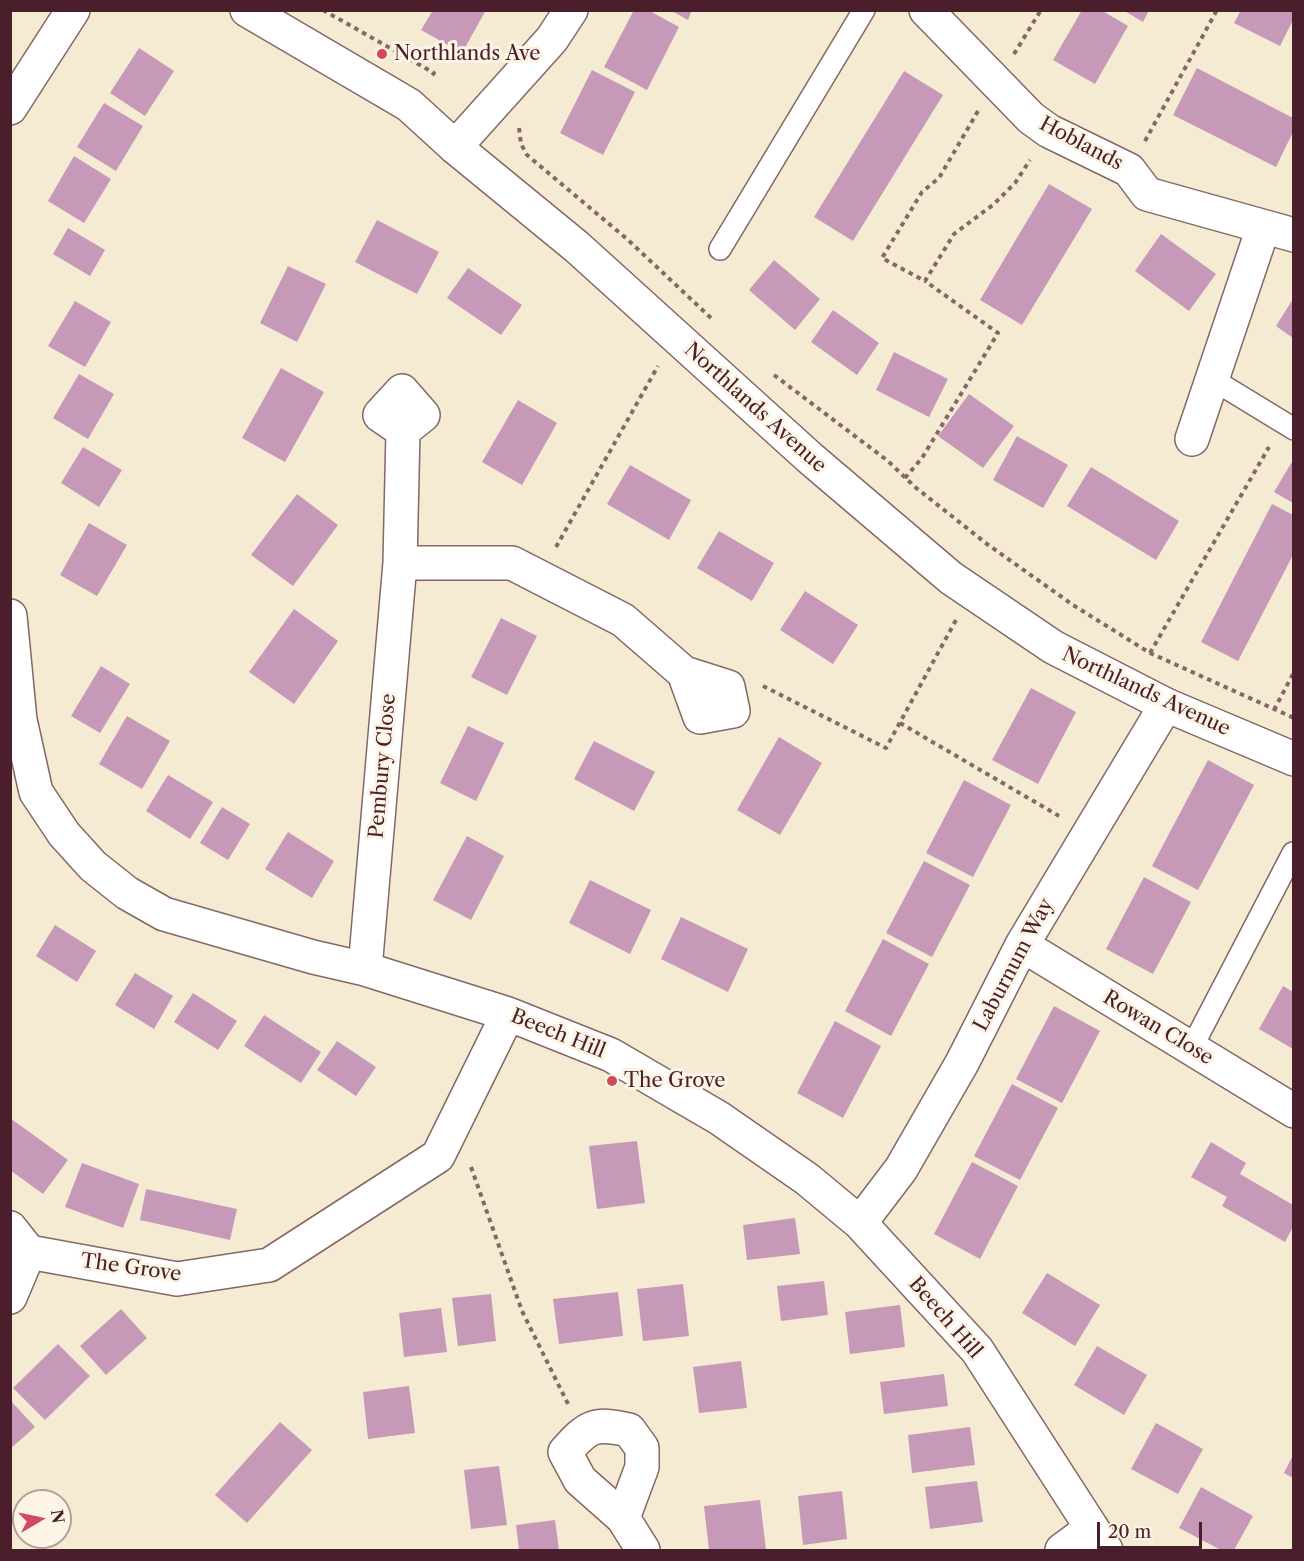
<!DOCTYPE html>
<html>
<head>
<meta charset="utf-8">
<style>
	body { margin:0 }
	#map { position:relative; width:1304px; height:1561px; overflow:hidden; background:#f5ebd3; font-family:"Libre Caslon Text",serif }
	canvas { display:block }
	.frame { position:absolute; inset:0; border:12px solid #4a1f2b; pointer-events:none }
	.north { position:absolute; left:12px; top:1489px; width:60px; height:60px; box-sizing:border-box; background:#fcf5e5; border:2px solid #b59f9b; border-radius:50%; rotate:81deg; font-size:16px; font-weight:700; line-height:24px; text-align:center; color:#4a1f2b }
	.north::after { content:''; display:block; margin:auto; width:21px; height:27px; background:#d1495b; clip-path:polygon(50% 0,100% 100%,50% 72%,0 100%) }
	.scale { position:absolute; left:1097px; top:1522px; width:105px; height:27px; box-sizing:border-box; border:3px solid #4a1f2b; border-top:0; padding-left:8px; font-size:18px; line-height:21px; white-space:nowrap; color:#4a1f2b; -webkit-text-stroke:4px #fcf5e5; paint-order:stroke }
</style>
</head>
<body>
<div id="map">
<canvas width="1304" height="1561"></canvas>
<div class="frame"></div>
<div class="north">N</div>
<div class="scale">20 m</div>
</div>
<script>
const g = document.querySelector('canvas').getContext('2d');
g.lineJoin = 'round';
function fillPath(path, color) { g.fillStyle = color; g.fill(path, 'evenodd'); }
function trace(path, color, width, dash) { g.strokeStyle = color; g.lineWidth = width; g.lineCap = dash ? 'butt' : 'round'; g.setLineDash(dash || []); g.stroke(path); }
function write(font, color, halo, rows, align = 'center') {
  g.font = font + ' "Libre Caslon Text",serif'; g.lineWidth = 6; g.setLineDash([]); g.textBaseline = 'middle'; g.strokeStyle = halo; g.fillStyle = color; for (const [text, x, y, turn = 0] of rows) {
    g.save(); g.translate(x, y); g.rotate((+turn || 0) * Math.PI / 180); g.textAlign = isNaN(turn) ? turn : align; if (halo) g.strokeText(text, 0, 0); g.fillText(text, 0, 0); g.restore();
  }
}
fillPath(new Path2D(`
	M 433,10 L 486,10 L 462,53 L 421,30 Z
	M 634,10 L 648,10 L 679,27 L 647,90 L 604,67 Z
	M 670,10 L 692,10 L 688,20 Z
	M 1082,10 L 1101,10 L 1128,26 L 1095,84 L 1053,60 Z
	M 1123,10 L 1149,10 L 1143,22 Z
	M 1241,10 L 1293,10 L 1293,20 L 1280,46 L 1234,23 Z
	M 139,48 L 174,71 L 145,116 L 110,93 Z
	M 1197,68 L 1293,118 L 1293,132 L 1276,167 L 1173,115 Z
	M 592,70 L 635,92 L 603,155 L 560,133 Z
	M 904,71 L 943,95 L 853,241 L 814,217 Z
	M 104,103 L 143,126 L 116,171 L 77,147 Z
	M 74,156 L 111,179 L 84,223 L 48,201 Z
	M 1049,184 L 1092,209 L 1022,325 L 980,300 Z
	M 377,220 L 439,252 L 417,294 L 355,262 Z
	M 68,228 L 105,250 L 90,276 L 53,254 Z
	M 1161,234 L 1216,274 L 1189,311 L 1135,271 Z
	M 774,260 L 820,299 L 795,330 L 749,290 Z
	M 288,266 L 326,284 L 297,342 L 260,323 Z
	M 468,268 L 522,305 L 501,335 L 447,298 Z
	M 1293,299 L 1293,338 L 1276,326 Z
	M 75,301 L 111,322 L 85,367 L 48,346 Z
	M 833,310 L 879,343 L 857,375 L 811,342 Z
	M 894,352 L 948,379 L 929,417 L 876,390 Z
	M 281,368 L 324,392 L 285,462 L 242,438 Z
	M 79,374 L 114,394 L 88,439 L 53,418 Z
	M 969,394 L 1014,426 L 983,468 L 938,436 Z
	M 518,400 L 557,423 L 522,485 L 482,462 Z
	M 1017,436 L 1068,465 L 1043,508 L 993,480 Z
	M 83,447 L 122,470 L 99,507 L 61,483 Z
	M 1293,460 L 1293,503 L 1274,492 Z
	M 630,465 L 691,500 L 669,540 L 607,504 Z
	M 1091,467 L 1179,521 L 1156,560 L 1067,506 Z
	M 297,494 L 338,525 L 293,586 L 251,555 Z
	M 1272,504 L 1293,515 L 1293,555 L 1238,661 L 1201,642 Z
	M 89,523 L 127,545 L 97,596 L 60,575 Z
	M 719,531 L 774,563 L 752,601 L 697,568 Z
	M 805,591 L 858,625 L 833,664 L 780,630 Z
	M 294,609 L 338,641 L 294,704 L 249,672 Z
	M 501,618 L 537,636 L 507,695 L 471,677 Z
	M 101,666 L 130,684 L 100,733 L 71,716 Z
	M 1031,688 L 1076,712 L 1038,784 L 992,760 Z
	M 127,716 L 170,741 L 142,789 L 99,764 Z
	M 468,726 L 504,743 L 476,801 L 440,783 Z
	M 779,737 L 822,763 L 780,835 L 737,810 Z
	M 594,741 L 655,772 L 634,811 L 574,779 Z
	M 1208,760 L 1254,785 L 1198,890 L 1152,866 Z
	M 168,775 L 213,802 L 190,839 L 146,811 Z
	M 964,780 L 1011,805 L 973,877 L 926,853 Z
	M 222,807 L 250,824 L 228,860 L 200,843 Z
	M 288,832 L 334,861 L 312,898 L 265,869 Z
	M 467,836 L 504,856 L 471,920 L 433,900 Z
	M 924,861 L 970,885 L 932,957 L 886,933 Z
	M 1144,877 L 1191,902 L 1153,974 L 1106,949 Z
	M 590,880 L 651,910 L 630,954 L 569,923 Z
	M 681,917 L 748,949 L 728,992 L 661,959 Z
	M 55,925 L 96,951 L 77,982 L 36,956 Z
	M 883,939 L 929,964 L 891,1036 L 845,1011 Z
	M 135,973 L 173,996 L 154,1029 L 115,1005 Z
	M 1283,986 L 1293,992 L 1293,1049 L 1259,1029 Z
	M 193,993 L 237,1021 L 218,1050 L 174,1022 Z
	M 1054,1006 L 1100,1031 L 1062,1103 L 1016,1079 Z
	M 264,1015 L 321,1052 L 301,1083 L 244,1046 Z
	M 835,1021 L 881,1046 L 843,1118 L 797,1093 Z
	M 337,1041 L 376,1067 L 356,1096 L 317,1070 Z
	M 1012,1084 L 1058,1108 L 1020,1180 L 974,1156 Z
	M 10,1118 L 68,1160 L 43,1194 L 10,1170 Z
	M 637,1141 L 645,1203 L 597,1209 L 589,1146 Z
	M 1211,1142 L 1246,1163 L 1240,1174 L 1293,1205 L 1293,1227 L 1285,1242 L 1222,1206 L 1227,1197 L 1191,1177 Z
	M 972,1162 L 1018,1186 L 980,1259 L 934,1234 Z
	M 82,1163 L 139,1184 L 123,1228 L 65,1207 Z
	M 146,1189 L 237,1209 L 230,1240 L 140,1220 Z
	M 795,1218 L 800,1254 L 747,1260 L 743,1225 Z
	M 1047,1273 L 1100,1305 L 1075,1346 L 1022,1313 Z
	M 824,1281 L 828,1315 L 781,1321 L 777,1286 Z
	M 683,1284 L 689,1336 L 643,1341 L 637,1289 Z
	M 618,1292 L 623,1336 L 559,1344 L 553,1299 Z
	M 491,1294 L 496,1341 L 458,1346 L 452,1298 Z
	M 900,1305 L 905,1347 L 850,1354 L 845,1312 Z
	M 441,1308 L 447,1352 L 404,1357 L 399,1313 Z
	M 121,1309 L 147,1338 L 106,1375 L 80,1346 Z
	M 58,1344 L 90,1376 L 45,1420 L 13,1388 Z
	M 1097,1346 L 1147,1375 L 1124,1415 L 1074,1385 Z
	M 741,1361 L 747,1408 L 699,1413 L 693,1367 Z
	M 944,1374 L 948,1406 L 884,1414 L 880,1382 Z
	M 409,1386 L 415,1433 L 368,1439 L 363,1392 Z
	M 10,1400 L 35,1427 L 10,1449 Z
	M 280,1422 L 312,1450 L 247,1523 L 215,1495 Z
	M 1156,1423 L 1203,1449 L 1178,1494 L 1131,1469 Z
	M 970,1427 L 975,1465 L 912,1473 L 908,1435 Z
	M 1293,1455 L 1293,1478 L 1284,1473 Z
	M 499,1466 L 507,1525 L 471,1529 L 464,1470 Z
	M 977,1481 L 983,1522 L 930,1529 L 925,1487 Z
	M 1201,1487 L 1253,1516 L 1234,1550 L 1221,1550 L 1179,1528 Z
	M 842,1491 L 847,1539 L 803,1545 L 798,1496 Z
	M 760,1500 L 766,1550 L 709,1550 L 704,1506 Z
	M 555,1520 L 559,1550 L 519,1550 L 516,1525 Z`), '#c699b9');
const service = new Path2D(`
	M 720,249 L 864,10
	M 1212,379 L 1294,429
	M 1191,1049 L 1293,853`);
const minor = new Path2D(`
	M 926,10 L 1031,118 L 1049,131 L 1129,170 L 1147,194 L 1294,235
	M 10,108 L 73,10
	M 455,147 L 552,39 L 571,10
	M 1192,439 L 1263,228
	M 400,563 L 512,563 L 623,620 L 684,673 L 728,687 L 733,711 L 700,717 L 684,673
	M 10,616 L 20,720 L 36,792 L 64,834 L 93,866 L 127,893 L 164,914 L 313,957 L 365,969 L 508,1014 L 611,1055 L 719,1118 L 807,1179 L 860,1223 L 977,1350 L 1106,1550
	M 1022,945 L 1294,1111
	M 365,969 L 400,563 L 403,431 L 380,415 L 402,391 L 423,415 L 403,431
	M 860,1223 L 901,1169 L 962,1063 L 1022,945 L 1166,705
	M 10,1228 L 29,1252
	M 10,1297 L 29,1252 L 177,1279 L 269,1265 L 438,1156 L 508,1014
	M 623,1518 L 642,1467 L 642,1448 L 629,1430 C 594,1422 588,1426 565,1452 L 580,1480 L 623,1518 L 643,1550
	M 1062,1550 L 1092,1528`);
const tertiary = new Path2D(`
	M 247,10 L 409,105 L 455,147 L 577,247 L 810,458 L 951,578 L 1053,647 L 1166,705 L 1294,759`);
trace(service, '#866666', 24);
trace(minor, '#866666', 36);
trace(tertiary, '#866666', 36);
trace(new Path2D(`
	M 323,10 L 434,73 L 430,78
	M 1014,54 L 1041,10
	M 978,111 L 939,178 L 922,192 L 882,258 L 925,281 L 954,234 L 994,204 L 1015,183 L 1030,160
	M 519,128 L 521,144 L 527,155 L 627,239 L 711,318
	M 1145,141 L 1217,10
	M 774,375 L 888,461 L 915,487 L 987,544 L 1073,605 L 1150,653 L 1294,718
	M 905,478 L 922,458 L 998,333 L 925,281
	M 556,547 L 658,366
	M 1150,653 L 1269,447
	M 763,686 L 886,748 L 956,620
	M 1274,710 L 1294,672
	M 900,723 L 1059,816
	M 471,1167 L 522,1311 L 568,1404`), '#866666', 4, [4.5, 4.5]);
trace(service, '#fff', 21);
trace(minor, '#fff', 33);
trace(tertiary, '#fff', 33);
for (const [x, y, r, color] of [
	[382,54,6,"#d1495b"],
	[612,1081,6,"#d1495b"]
]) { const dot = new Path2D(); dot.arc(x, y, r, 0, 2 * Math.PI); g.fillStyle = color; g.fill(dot); trace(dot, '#fcf5e5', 2); }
write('20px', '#4a1f2b', '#fcf5e5', [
	["Northlands Ave",394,54],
	["The Grove",624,1081]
], 'left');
write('20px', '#4a1f2b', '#fcf5e5', [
	["Hoblands",1081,144,28],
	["Northlands Avenue",755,408,42],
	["Northlands Avenue",1146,692,25],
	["Pembury Close",383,766,-85],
	["Laburnum Way",1014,965,-62],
	["Rowan Close",1158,1028,31],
	["Beech Hill",558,1034,22],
	["The Grove",131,1268,8],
	["Beech Hill",945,1318,49]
]);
</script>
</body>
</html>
